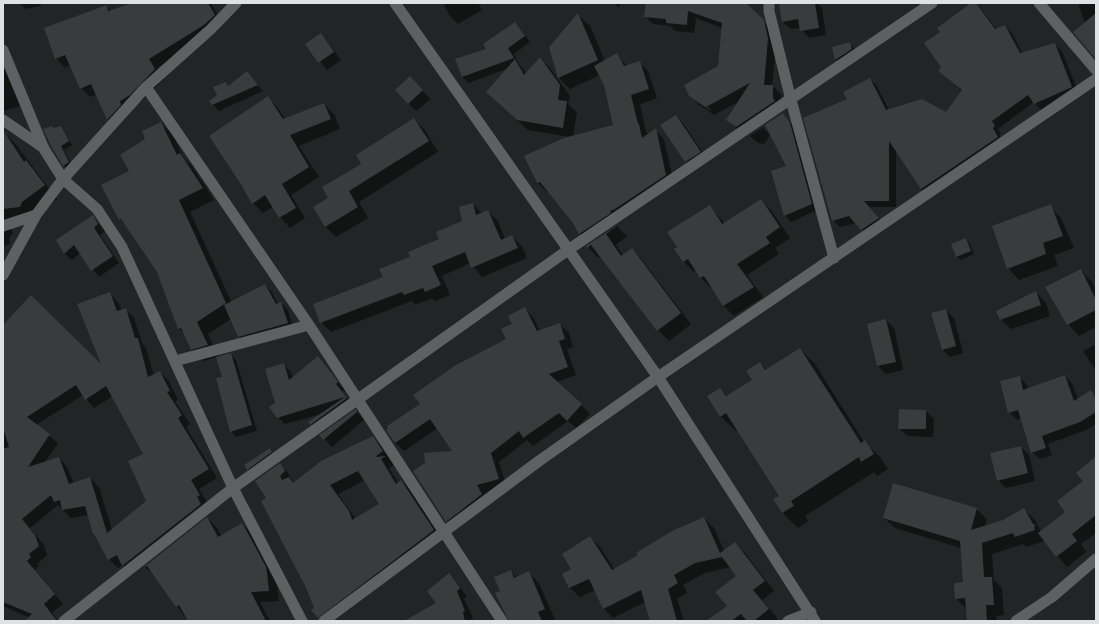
<!DOCTYPE html>
<html>
<head>
<meta charset="utf-8">
<style>
	body { margin:0 }
	#map { position:relative; width:1099px; height:624px; overflow:hidden; background:#222525; font-family:"Noto Sans",sans-serif }
	canvas { display:block }
	.frame { position:absolute; inset:0; border:4px solid #dfe2e2; pointer-events:none }
</style>
</head>
<body>
<div id="map">
<canvas width="1099" height="624"></canvas>
<div class="frame"></div>
</div>
<script>
const g = document.querySelector('canvas').getContext('2d');
g.lineJoin = 'round';
function fillPath(path, color) { g.fillStyle = color; g.fill(path, 'evenodd'); }
function trace(path, color, width, dash) { g.strokeStyle = color; g.lineWidth = width; g.lineCap = dash ? 'butt' : 'round'; g.setLineDash(dash || []); g.stroke(path); }
fillPath(new Path2D(`
	M 21,3 L 41,3 L 41,6 L 25,9 Z
	M 135,3 L 211,3 L 223,24 L 214,34 L 157,68 L 164,79 L 139,103 L 128,110 L 129,114 L 116,128 L 108,120 L 97,94 L 90,97 L 81,88 L 70,65 L 65,68 L 56,58 L 107,6 L 111,11 Z
	M 443,3 L 478,3 L 482,10 L 458,24 L 450,16 Z
	M 614,3 L 620,3 L 619,8 Z
	M 647,3 L 745,3 L 771,29 L 776,46 L 772,86 L 781,94 L 781,106 L 745,135 L 727,120 L 740,101 L 714,115 L 698,104 L 697,102 L 710,111 L 711,109 L 690,96 L 719,66 L 722,28 L 696,18 L 694,33 L 675,31 L 670,26 L 653,24 L 645,16 Z
	M 794,3 L 817,3 L 822,8 L 826,35 L 809,38 L 800,28 L 791,29 L 783,22 Z
	M 973,3 L 976,3 L 981,9 L 997,30 L 1005,26 L 1012,33 L 1022,53 L 1055,44 L 1062,51 L 1079,94 L 1041,110 L 1034,102 L 998,129 L 1001,134 L 999,135 L 1004,145 L 929,196 L 922,189 L 896,149 L 896,207 L 870,207 L 885,226 L 869,237 L 856,223 L 840,227 L 833,220 L 848,100 L 870,79 L 877,86 L 889,110 L 946,114 L 962,91 L 939,71 L 942,67 L 941,32 Z
	M 1078,3 L 1096,3 L 1096,58 L 1085,23 Z
	M 578,15 L 590,26 L 605,61 L 617,55 L 627,66 L 639,62 L 648,71 L 657,98 L 640,104 L 646,132 L 649,134 L 655,130 L 664,139 L 674,184 L 589,242 L 580,233 L 574,222 L 549,191 L 547,192 L 538,183 L 526,156 L 571,137 L 528,130 L 497,102 L 509,68 L 469,83 L 462,77 L 456,60 L 487,49 L 515,23 L 530,42 L 514,54 L 519,64 L 527,74 L 540,58 L 550,68 L 570,96 L 568,104 L 577,112 L 573,137 L 614,126 L 605,84 L 600,75 L 570,89 L 558,77 Z
	M 321,34 L 341,60 L 327,70 L 307,44 Z
	M 849,43 L 857,51 L 844,67 L 836,60 L 833,47 Z
	M 3,50 L 21,106 L 3,111 Z
	M 247,72 L 263,91 L 219,111 L 212,104 L 226,83 L 229,86 Z
	M 418,85 L 430,99 L 416,111 L 408,103 Z
	M 268,98 L 278,108 L 285,119 L 324,104 L 334,114 L 340,129 L 299,146 L 319,177 L 291,195 L 305,218 L 290,228 L 280,217 L 273,207 L 263,213 L 253,203 Z
	M 783,114 L 796,130 L 817,210 L 791,222 L 785,216 L 772,171 L 788,167 Z
	M 676,116 L 683,123 L 707,159 L 693,168 L 686,161 Z
	M 414,119 L 424,129 L 438,152 L 359,202 L 368,218 L 336,237 L 325,226 L 329,198 L 363,164 Z
	M 161,123 L 173,135 L 183,157 L 192,166 L 214,200 L 190,212 L 232,303 L 265,285 L 272,292 L 278,304 L 281,303 L 288,310 L 294,330 L 246,344 L 238,336 L 231,319 L 208,334 L 219,357 L 230,354 L 236,360 L 257,431 L 236,437 L 231,431 L 224,377 L 217,357 L 203,361 L 191,349 L 185,334 L 179,329 L 158,272 L 128,227 L 120,219 L 131,171 L 147,139 Z
	M 52,127 L 54,129 L 61,127 L 72,145 L 64,150 L 72,166 L 67,169 L 64,165 Z
	M 763,127 L 770,135 L 764,144 L 758,143 L 750,136 Z
	M 4,132 L 17,146 L 57,199 L 35,215 L 9,223 L 13,233 L 9,238 L 10,244 L 3,247 Z
	M 760,200 L 771,210 L 790,238 L 775,248 L 779,254 L 747,275 L 763,297 L 734,316 L 724,306 L 712,287 L 711,288 L 701,278 L 696,270 L 694,272 L 684,262 L 710,207 L 725,224 Z
	M 473,204 L 482,213 L 488,211 L 498,221 L 505,239 L 512,237 L 522,246 L 527,258 L 482,277 L 470,263 L 442,276 L 450,295 L 435,301 L 432,298 L 415,305 L 412,301 L 331,332 L 321,322 L 411,257 L 440,240 L 463,221 Z
	M 1049,206 L 1061,218 L 1074,248 L 1054,255 L 1058,266 L 1019,280 L 1008,268 Z
	M 92,216 L 105,231 L 100,235 L 119,263 L 99,277 L 80,253 L 72,260 L 65,254 L 57,240 Z
	M 617,226 L 627,236 L 616,245 L 623,255 L 632,249 L 642,260 L 691,324 L 669,341 L 658,330 L 601,256 L 598,258 L 587,246 Z
	M 966,239 L 969,242 L 974,254 L 961,260 L 957,257 L 952,245 Z
	M 1081,270 L 1092,282 L 1096,289 L 1096,327 L 1079,336 L 1068,324 Z
	M 1036,292 L 1046,303 L 1050,316 L 1011,329 L 1000,319 Z
	M 109,293 L 118,302 L 122,311 L 126,310 L 134,318 L 142,343 L 146,348 L 154,376 L 160,372 L 169,381 L 178,400 L 175,401 L 190,424 L 186,427 L 217,478 L 199,489 L 208,504 L 132,574 L 123,565 L 118,568 L 109,559 L 88,515 L 71,518 L 58,505 L 30,528 L 44,545 L 47,555 L 37,564 L 39,566 L 35,570 L 63,604 L 52,613 L 58,621 L 26,621 L 30,618 L 3,606 L 3,331 L 103,367 ZM 83,395 L 94,408 L 113,396 L 144,455 L 147,501 L 112,530 L 99,487 L 90,478 L 74,484 L 67,467 L 59,458 L 45,462 L 58,443 L 36,425 Z
	M 525,309 L 533,317 L 540,331 L 560,325 L 569,333 L 573,347 L 567,349 L 576,375 L 557,382 L 590,414 L 576,428 L 568,421 L 533,446 L 527,440 L 499,462 L 507,488 L 485,494 L 490,503 L 455,530 L 446,521 L 454,452 L 438,428 L 404,451 L 395,443 L 421,404 L 507,339 L 513,324 Z
	M 946,310 L 954,318 L 963,353 L 950,357 L 942,349 Z
	M 886,320 L 894,328 L 903,370 L 886,374 L 878,366 L 868,324 Z
	M 1096,344 L 1096,371 L 1083,351 Z
	M 800,349 L 815,364 L 864,442 L 880,457 L 888,469 L 877,476 L 874,472 L 805,516 L 808,521 L 798,528 L 783,513 L 775,500 L 780,496 L 738,430 L 736,431 L 720,416 L 720,389 L 728,396 L 753,380 L 759,363 L 767,370 Z
	M 318,358 L 343,388 L 345,390 L 342,392 L 354,406 L 318,431 L 310,422 L 321,414 L 285,424 L 278,417 L 276,403 L 283,364 L 291,372 L 293,378 Z
	M 1065,376 L 1072,383 L 1078,400 L 1090,392 L 1096,397 L 1096,424 L 1086,430 L 1048,444 L 1052,455 L 1040,459 L 1032,452 L 1021,418 L 1017,420 L 1009,412 L 1019,377 L 1027,385 L 1028,389 Z
	M 356,411 L 364,420 L 332,447 L 321,435 Z
	M 926,411 L 934,419 L 933,437 L 907,436 L 899,428 Z
	M 373,437 L 382,446 L 394,465 L 389,468 L 398,483 L 401,481 L 410,490 L 442,539 L 334,621 L 322,621 L 318,617 L 267,499 L 280,465 L 288,473 L 294,484 ZM 365,480 L 380,504 L 356,519 L 338,494 Z
	M 1021,447 L 1029,455 L 1035,481 L 1006,488 L 998,480 Z
	M 269,449 L 277,457 L 255,477 L 248,469 Z
	M 1096,458 L 1096,533 L 1081,544 L 1086,552 L 1067,567 L 1045,541 L 1026,547 L 1023,544 L 992,554 L 994,580 L 1002,588 L 1004,615 L 996,616 L 997,621 L 968,621 L 967,609 L 956,599 L 964,583 L 961,548 L 895,528 L 884,518 L 977,509 L 987,520 L 985,527 L 1004,521 L 1024,510 L 1035,520 L 1041,532 L 1067,512 Z
	M 207,518 L 218,529 L 221,536 L 242,524 L 252,534 L 277,585 L 279,601 L 260,602 L 270,621 L 188,621 L 156,577 L 145,567 Z
	M 704,518 L 714,528 L 724,551 L 735,543 L 745,553 L 774,591 L 762,600 L 778,619 L 775,621 L 707,621 L 728,607 L 737,576 L 731,567 L 705,573 L 683,585 L 687,593 L 677,599 L 684,621 L 651,621 L 645,602 L 613,618 L 603,608 L 595,590 L 580,597 L 570,588 L 563,574 L 573,570 L 590,537 L 600,547 L 615,570 Z
	M 511,571 L 517,578 L 529,573 L 539,583 L 555,620 L 509,621 L 502,592 Z
	M 449,575 L 467,596 L 464,599 L 473,618 L 470,621 L 455,621 Z`), '#0007');
fillPath(new Path2D(`
	M 132,3 L 208,3 L 215,15 L 204,25 L 149,59 L 155,69 L 130,95 L 120,101 L 121,105 L 107,120 L 91,84 L 80,89 L 65,55 L 55,59 L 44,28 L 107,5 L 108,11 Z
	M 646,3 L 746,3 L 764,20 L 768,38 L 764,85 L 773,85 L 773,98 L 775,101 L 736,127 L 726,120 L 750,83 L 706,107 L 689,96 L 684,85 L 718,66 L 722,23 L 688,11 L 687,25 L 666,23 L 666,19 L 644,17 Z
	M 787,3 L 815,3 L 819,28 L 800,31 L 798,19 L 782,22 L 779,4 Z
	M 971,3 L 976,3 L 995,29 L 1005,25 L 1020,53 L 1055,43 L 1072,87 L 1034,104 L 1028,95 L 992,121 L 995,126 L 993,128 L 998,137 L 921,189 L 889,141 L 889,201 L 864,201 L 879,218 L 861,230 L 849,216 L 832,221 L 803,118 L 847,99 L 843,92 L 870,78 L 886,110 L 922,99 L 946,112 L 962,90 L 938,71 L 941,67 L 924,43 L 940,32 L 937,28 Z
	M 578,13 L 598,60 L 558,78 L 549,47 Z
	M 1096,13 L 1096,59 L 1073,32 Z
	M 515,22 L 525,36 L 508,48 L 514,58 L 462,77 L 455,59 L 486,49 L 483,44 Z
	M 321,33 L 334,52 L 318,63 L 305,44 Z
	M 850,42 L 852,49 L 835,60 L 832,47 Z
	M 617,53 L 624,66 L 640,61 L 649,89 L 631,95 L 638,124 L 639,124 L 642,138 L 656,128 L 666,175 L 615,209 L 610,211 L 611,213 L 579,234 L 573,223 L 540,182 L 537,183 L 524,156 L 564,138 L 613,125 L 604,85 L 594,66 Z
	M 540,57 L 560,85 L 558,100 L 567,101 L 563,128 L 517,120 L 486,92 L 515,59 L 524,75 Z
	M 247,71 L 258,85 L 212,105 L 209,101 L 217,95 L 213,87 L 226,82 L 228,86 Z
	M 410,76 L 423,90 L 408,104 L 395,90 Z
	M 268,96 L 283,119 L 324,103 L 331,119 L 290,135 L 309,167 L 282,184 L 296,208 L 279,218 L 265,195 L 252,204 L 242,186 L 209,136 Z
	M 783,113 L 790,123 L 812,204 L 784,216 L 771,171 L 786,166 L 765,125 Z
	M 676,115 L 701,152 L 685,162 L 660,125 Z
	M 414,118 L 429,141 L 349,191 L 358,207 L 325,227 L 313,207 L 328,198 L 322,187 L 361,164 L 356,155 Z
	M 161,122 L 177,155 L 180,153 L 203,188 L 179,200 L 226,303 L 197,322 L 208,345 L 191,350 L 181,328 L 178,329 L 157,272 L 121,219 L 119,220 L 101,185 L 129,171 L 120,155 L 145,139 L 142,131 Z
	M 52,126 L 53,128 L 61,126 L 69,141 L 61,146 L 69,162 L 63,166 L 51,146 L 43,129 Z
	M 3,130 L 24,162 L 26,160 L 45,185 L 22,202 L 20,207 L 3,209 Z
	M 761,199 L 780,227 L 766,237 L 770,243 L 737,264 L 754,287 L 723,306 L 704,276 L 700,278 L 688,259 L 683,262 L 674,249 L 677,247 L 667,232 L 710,205 L 722,224 Z
	M 473,203 L 476,215 L 488,210 L 501,240 L 512,235 L 518,248 L 471,268 L 465,252 L 432,266 L 441,285 L 425,292 L 423,288 L 404,295 L 402,292 L 320,323 L 313,304 L 383,277 L 379,269 L 410,257 L 408,252 L 439,239 L 436,232 L 462,221 L 459,207 Z
	M 1051,204 L 1063,236 L 1043,243 L 1046,254 L 1007,269 L 992,226 Z
	M 93,215 L 98,224 L 94,228 L 113,256 L 91,271 L 74,245 L 64,254 L 56,240 Z
	M 618,225 L 606,234 L 621,256 L 632,248 L 681,313 L 657,331 L 591,245 L 587,248 L 586,246 Z
	M 966,238 L 971,251 L 956,257 L 951,244 Z
	M 1081,269 L 1096,300 L 1096,310 L 1067,325 L 1045,287 Z
	M 265,284 L 276,304 L 281,302 L 288,323 L 238,337 L 224,305 Z
	M 1036,291 L 1041,305 L 1000,320 L 996,311 Z
	M 110,292 L 117,311 L 126,308 L 135,338 L 138,338 L 148,377 L 160,371 L 170,391 L 167,392 L 182,415 L 178,418 L 209,469 L 191,480 L 200,495 L 197,497 L 201,504 L 122,566 L 117,555 L 108,560 L 94,534 L 93,534 L 85,506 L 62,510 L 60,500 L 54,502 L 51,495 L 22,519 L 35,535 L 39,546 L 29,554 L 31,557 L 27,561 L 55,594 L 44,604 L 57,621 L 24,621 L 32,614 L 3,602 L 3,449 L 9,447 L 3,428 L 3,325 L 31,295 L 101,364 L 77,304 ZM 76,385 L 85,400 L 106,386 L 143,454 L 128,461 L 146,501 L 107,533 L 90,477 L 69,484 L 59,457 L 28,467 L 50,434 L 27,417 Z
	M 525,307 L 537,331 L 560,323 L 565,339 L 559,341 L 568,367 L 549,374 L 582,404 L 567,421 L 559,413 L 523,438 L 519,431 L 491,453 L 499,479 L 477,485 L 482,494 L 446,522 L 413,471 L 425,463 L 424,453 L 452,451 L 430,419 L 395,443 L 386,430 L 388,428 L 387,426 L 420,404 L 413,395 L 456,365 L 506,339 L 501,329 L 512,324 L 508,316 Z
	M 946,309 L 956,346 L 942,350 L 931,313 Z
	M 886,319 L 896,362 L 877,366 L 867,324 Z
	M 800,348 L 861,443 L 865,440 L 874,454 L 861,462 L 859,457 L 791,501 L 794,506 L 782,513 L 773,499 L 779,496 L 726,413 L 720,417 L 707,396 L 720,388 L 726,396 L 752,380 L 746,371 L 760,362 L 765,370 Z
	M 231,353 L 252,425 L 230,432 L 216,378 L 222,377 L 216,357 Z
	M 318,356 L 336,379 L 338,382 L 336,384 L 347,398 L 310,425 L 308,422 L 345,397 L 277,418 L 269,407 L 275,403 L 265,369 L 284,363 L 289,380 Z
	M 1065,375 L 1074,401 L 1091,390 L 1096,399 L 1096,412 L 1080,422 L 1042,436 L 1046,448 L 1031,453 L 1018,410 L 1008,413 L 1000,381 L 1020,376 L 1023,390 Z
	M 356,409 L 357,412 L 323,440 L 319,435 Z
	M 899,409 L 926,410 L 926,429 L 898,429 Z
	M 373,436 L 383,451 L 375,457 L 386,456 L 381,459 L 396,484 L 401,480 L 434,530 L 318,618 L 311,610 L 314,608 L 305,586 L 261,501 L 266,498 L 255,481 L 280,463 L 285,471 L 280,476 L 282,480 L 289,477 L 293,483 L 321,461 ZM 358,471 L 379,504 L 352,520 L 349,511 L 330,485 Z
	M 1021,446 L 1028,473 L 997,481 L 990,453 Z
	M 270,448 L 272,452 L 247,470 L 244,465 Z
	M 1096,456 L 1096,515 L 1072,534 L 1077,541 L 1056,557 L 1038,533 L 1065,512 L 1057,501 L 1083,481 L 1076,473 Z
	M 893,483 L 977,508 L 971,530 L 1003,520 L 1024,508 L 1033,524 L 1036,525 L 1034,526 L 1035,530 L 1015,537 L 1013,533 L 982,543 L 984,577 L 992,577 L 994,605 L 986,605 L 987,621 L 967,621 L 965,598 L 955,599 L 954,583 L 963,582 L 960,541 L 883,518 Z
	M 207,517 L 218,537 L 242,523 L 250,537 L 266,567 L 267,573 L 269,591 L 251,592 L 266,621 L 188,621 L 179,605 L 176,607 L 147,566 L 144,567 Z
	M 704,517 L 720,553 L 735,542 L 765,581 L 753,590 L 769,609 L 754,621 L 747,621 L 741,614 L 731,621 L 706,621 L 727,606 L 715,592 L 736,576 L 722,557 L 695,563 L 674,575 L 678,583 L 668,589 L 677,621 L 650,621 L 641,590 L 603,609 L 589,579 L 569,588 L 562,574 L 571,569 L 562,554 L 590,536 L 612,570 L 638,555 L 636,553 L 672,531 Z
	M 511,570 L 514,578 L 529,571 L 545,609 L 538,612 L 542,621 L 509,621 L 495,593 L 500,591 L 494,577 Z
	M 449,573 L 460,588 L 457,591 L 465,611 L 463,612 L 465,621 L 404,621 L 436,603 L 427,591 Z`), '#383c3c');
trace(new Path2D(`
	M 395,3 L 658,377 L 815,621
	M 769,3 L 769,11 L 791,100 L 834,258
	M 1039,3 L 1096,70
	M 3,50 L 44,149 L 63,179 L 97,209 L 122,247 L 233,488 L 302,621
	M 146,87 L 309,325 L 502,621
	M 3,120 L 44,148
	M 3,226 L 36,215
	M 3,275 L 36,215 L 63,179 L 146,87 L 211,29 L 236,3
	M 175,361 L 309,325
	M 64,621 L 233,488 L 568,250 L 932,3
	M 788,621 L 811,612
	M 1016,621 L 1052,597 L 1096,559`), '#5d6161', 11);
trace(new Path2D(`
	M 324,621 L 539,461 L 658,377 L 1096,79`), '#5d6161', 11);
</script>
</body>
</html>
